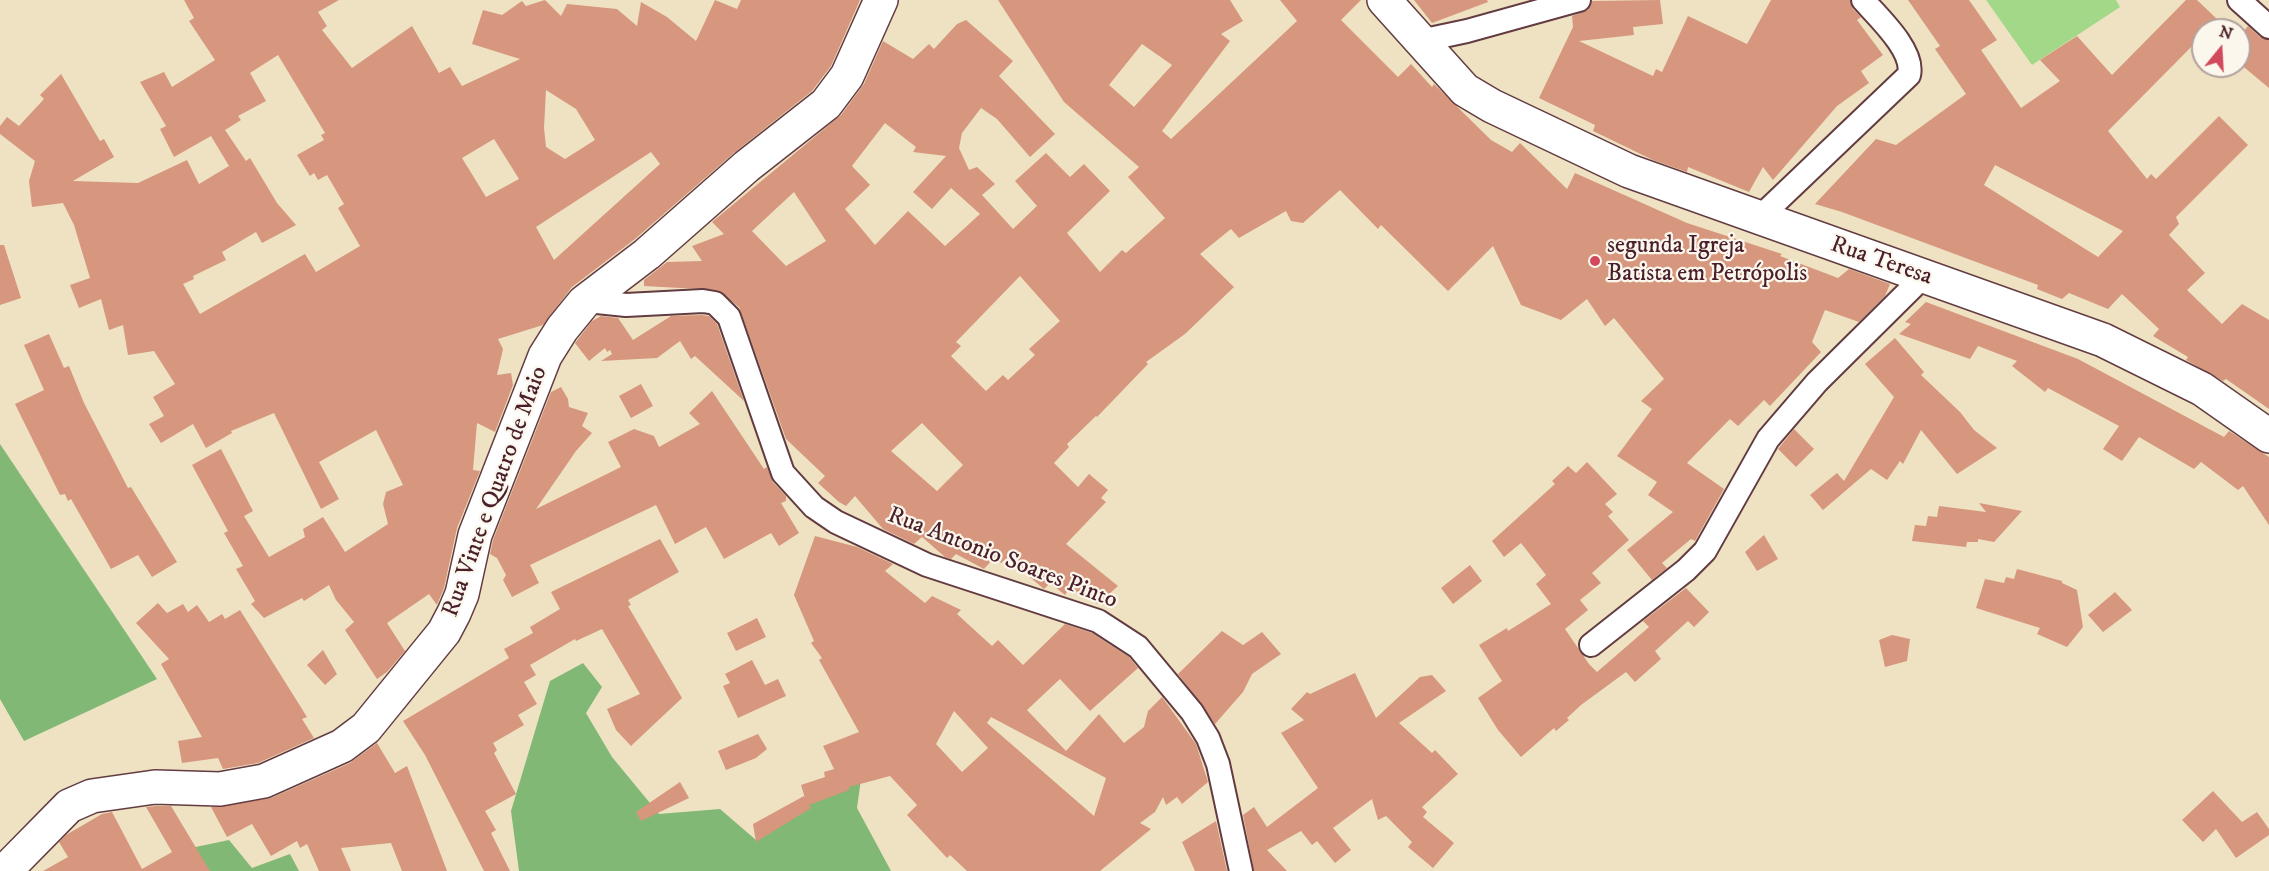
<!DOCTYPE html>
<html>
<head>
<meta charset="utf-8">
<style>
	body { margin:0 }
	#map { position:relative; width:2269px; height:871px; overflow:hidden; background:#eee2c2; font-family:"IM FELL DW Pica",serif }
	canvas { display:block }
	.north { position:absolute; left:2191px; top:18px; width:60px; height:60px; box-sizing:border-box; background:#fbf7ec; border:2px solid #b4a19f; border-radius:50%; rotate:18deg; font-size:16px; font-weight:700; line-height:24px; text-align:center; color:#4a1f2b }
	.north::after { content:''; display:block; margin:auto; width:21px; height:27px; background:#d1495b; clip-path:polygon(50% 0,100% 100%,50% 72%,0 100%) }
</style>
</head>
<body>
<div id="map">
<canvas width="2269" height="871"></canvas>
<div class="north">N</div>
</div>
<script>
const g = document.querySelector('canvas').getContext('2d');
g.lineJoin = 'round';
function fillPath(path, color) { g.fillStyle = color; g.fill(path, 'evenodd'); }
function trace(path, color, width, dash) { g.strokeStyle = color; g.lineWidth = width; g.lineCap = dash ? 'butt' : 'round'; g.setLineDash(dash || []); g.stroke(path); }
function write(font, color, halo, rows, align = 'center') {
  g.font = font + ' "IM FELL DW Pica",serif'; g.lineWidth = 4.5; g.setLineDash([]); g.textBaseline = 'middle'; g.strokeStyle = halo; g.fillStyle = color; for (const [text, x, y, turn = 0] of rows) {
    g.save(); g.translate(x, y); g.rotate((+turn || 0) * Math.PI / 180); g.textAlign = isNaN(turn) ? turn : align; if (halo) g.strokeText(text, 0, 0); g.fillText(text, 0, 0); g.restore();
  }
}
fillPath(new Path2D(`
	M 1986,0 L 2116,0 L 2120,7 L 2032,65 Z`), '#a3d889');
fillPath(new Path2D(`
	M 0,444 L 157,679 L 24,741 L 0,699 Z
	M 583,663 L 602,687 L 586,713 L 612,757 L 659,814 L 720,809 L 756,840 L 821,796 L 861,779 L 857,808 L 891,871 L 519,871 L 511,811 L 550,681 Z
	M 229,840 L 252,868 L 290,854 L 299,871 L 205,871 L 191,848 Z`), '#82b875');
fillPath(new Path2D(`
	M 184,0 L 339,0 L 318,12 L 327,26 L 322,30 L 352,68 L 412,26 L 439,73 L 450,67 L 462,86 L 520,59 L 472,44 L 483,10 L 502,15 L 522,1 L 526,6 L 545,0 L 561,16 L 567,4 L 617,9 L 637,26 L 641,2 L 667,17 L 696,41 L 715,0 L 737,9 L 741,0 L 860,0 L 831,66 L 812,91 L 735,152 L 635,239 L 572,287 L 543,325 L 498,339 L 503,349 L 497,375 L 511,373 L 513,385 L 495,432 L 477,423 L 473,470 L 480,471 L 457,528 L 444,588 L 437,605 L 429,594 L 387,623 L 405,651 L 387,672 L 377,679 L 345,630 L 354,622 L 336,600 L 329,585 L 304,601 L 302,598 L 264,618 L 251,604 L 255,601 L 236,569 L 243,566 L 224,533 L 228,531 L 192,465 L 221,449 L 253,511 L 244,516 L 269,557 L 305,537 L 303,529 L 323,517 L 345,552 L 388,524 L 383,504 L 386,492 L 403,485 L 376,430 L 319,462 L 339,499 L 321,509 L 274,413 L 231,431 L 232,433 L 206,448 L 193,424 L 161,443 L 149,424 L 164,416 L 153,397 L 175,384 L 154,351 L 128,355 L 123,325 L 109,330 L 101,299 L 79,308 L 70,285 L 90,278 L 74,225 L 63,203 L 32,207 L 29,181 L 35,161 L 0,134 L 0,126 L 7,117 L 19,126 L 44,99 L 40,95 L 61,74 L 100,141 L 104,139 L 114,157 L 73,181 L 138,183 L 187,160 L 199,184 L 229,166 L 211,136 L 174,157 L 160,129 L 166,126 L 140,82 L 164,72 L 172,87 L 215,60 L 189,21 L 194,18 ZM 278,55 L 325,133 L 321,135 L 324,140 L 297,155 L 310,176 L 314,173 L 318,180 L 327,175 L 344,204 L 338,208 L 360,246 L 316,272 L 305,254 L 200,314 L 183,284 L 194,279 L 193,276 L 226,260 L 222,252 L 256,232 L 262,243 L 296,225 L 277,203 L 250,158 L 246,161 L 225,130 L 241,120 L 238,116 L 266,101 L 250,73 ZM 546,90 L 576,109 L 595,140 L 565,159 L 546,147 L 544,128 ZM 494,139 L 519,179 L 486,197 L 462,158 ZM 651,152 L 660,164 L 554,260 L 536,227 Z
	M 998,0 L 1230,0 L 1243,21 L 1221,34 L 1230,41 L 1162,131 L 1171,139 L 1297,21 L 1280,0 L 1361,0 L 1341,20 L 1398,77 L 1411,64 L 1432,87 L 1434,84 L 1491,140 L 1512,152 L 1520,143 L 1567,189 L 1575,173 L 1687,223 L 1782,254 L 1780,256 L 1838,278 L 1849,269 L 1890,284 L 1885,296 L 1859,322 L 1825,310 L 1812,342 L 1821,352 L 1770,406 L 1764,400 L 1738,426 L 1730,419 L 1687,463 L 1724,489 L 1695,541 L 1691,539 L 1662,563 L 1667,568 L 1652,580 L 1627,550 L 1673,512 L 1648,495 L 1657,482 L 1617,456 L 1652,409 L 1641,401 L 1664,379 L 1614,318 L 1605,326 L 1587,299 L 1561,320 L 1521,305 L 1493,246 L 1448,291 L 1381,225 L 1378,229 L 1340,190 L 1303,223 L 1291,221 L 1286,211 L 1239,238 L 1231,229 L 1200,254 L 1234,287 L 1185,334 L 1146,362 L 1148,364 L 1097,417 L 1096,416 L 1067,444 L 1069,447 L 1054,463 L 1078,487 L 1089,474 L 1108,490 L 1101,498 L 1106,502 L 1066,544 L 1118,586 L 1098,604 L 1070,588 L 1065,595 L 1050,583 L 1044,589 L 1007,558 L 1001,563 L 995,557 L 984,569 L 956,554 L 951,559 L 945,557 L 922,537 L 914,544 L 883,529 L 855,496 L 846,506 L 839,502 L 818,483 L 825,476 L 786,439 L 739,307 L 717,290 L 644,286 L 644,280 L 667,262 L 702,261 L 692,246 L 724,234 L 712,222 L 841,115 L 864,84 L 883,41 L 913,59 L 929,44 L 934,49 L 957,24 L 966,20 L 1013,61 L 999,76 L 1055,134 L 1030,157 L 997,119 L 981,108 L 962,133 L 959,148 L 969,170 L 977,167 L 995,184 L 982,195 L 1013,229 L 1037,206 L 1015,181 L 1046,153 L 1070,177 L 1084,164 L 1110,191 L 1067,233 L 1100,272 L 1122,250 L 1126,253 L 1165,218 L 1128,177 L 1139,167 L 1064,102 ZM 1142,44 L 1172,65 L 1134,107 L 1109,85 ZM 885,123 L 916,147 L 913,152 L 946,156 L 913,192 L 932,209 L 951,188 L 980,214 L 945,246 L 908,211 L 875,245 L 845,209 L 870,185 L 852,166 ZM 794,192 L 826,241 L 786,266 L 752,231 ZM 1020,276 L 1060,321 L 1029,349 L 1035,355 L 1008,380 L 1003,375 L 986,391 L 951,356 L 961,346 L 956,342 ZM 922,423 L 963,465 L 937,491 L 891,451 Z
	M 1414,0 L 1487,0 L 1488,2 L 1432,23 Z
	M 1660,0 L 1663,24 L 1633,27 L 1634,35 L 1579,41 L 1653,76 L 1656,69 L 1662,72 L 1688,16 L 1747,44 L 1771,0 L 1850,0 L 1853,9 L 1861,17 L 1857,20 L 1883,55 L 1861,71 L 1869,83 L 1837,106 L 1773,180 L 1763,167 L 1749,192 L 1688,167 L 1687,172 L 1653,160 L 1593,131 L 1595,125 L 1539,98 L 1573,27 L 1572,16 L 1588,10 L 1592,1 Z
	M 1908,0 L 1969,0 L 1997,40 L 1981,50 L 2021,108 L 2060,81 L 2040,60 L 2077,36 L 2112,75 L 2186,0 L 2197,0 L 2218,20 L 2208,30 L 2203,30 L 2203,35 L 2108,131 L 2147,179 L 2151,174 L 2156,179 L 2219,116 L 2248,145 L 2176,217 L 2179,224 L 2169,235 L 2205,273 L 2187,290 L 2222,324 L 2242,304 L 2269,320 L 2269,409 L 2226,379 L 2223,381 L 2186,360 L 2188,357 L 2153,336 L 2159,329 L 2122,294 L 2108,309 L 2069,293 L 2062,299 L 2037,289 L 2038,285 L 1842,212 L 1815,204 L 1876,139 L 1896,145 L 1966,94 L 1935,49 L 1940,46 ZM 1995,165 L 2123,231 L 2098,257 L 1984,185 Z
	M 2248,26 L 2260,37 L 2269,40 L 2269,88 L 2239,63 L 2239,37 Z
	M 0,245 L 4,245 L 21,298 L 0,305 Z
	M 1926,302 L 2078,359 L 2224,437 L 2229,431 L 2269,457 L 2269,525 L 2243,486 L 2238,490 L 2201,462 L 2194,469 L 2139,437 L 2122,461 L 2103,449 L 2119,426 L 2048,388 L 2045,392 L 2012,366 L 2017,361 L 1978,346 L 1970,359 L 1899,334 L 1911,324 L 1905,322 Z
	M 702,315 L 709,316 L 717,324 L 744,401 L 695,356 L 691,359 L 680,341 L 657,358 L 601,361 L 612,354 L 610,350 L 607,352 L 605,348 L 589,361 L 575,343 L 592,321 L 601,316 L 618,318 L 633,340 L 671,316 Z
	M 49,334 L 64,368 L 69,366 L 84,403 L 128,488 L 131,487 L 177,562 L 152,577 L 138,555 L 111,569 L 71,499 L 68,501 L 65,494 L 60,495 L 15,404 L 44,390 L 24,345 Z
	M 1895,338 L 1924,372 L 1921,375 L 1960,412 L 1974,430 L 1997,448 L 1957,474 L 1921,430 L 1903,464 L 1900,461 L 1887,480 L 1871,469 L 1823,510 L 1810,495 L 1837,473 L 1844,481 L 1894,397 L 1865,364 Z
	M 641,384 L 653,406 L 631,418 L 619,396 Z
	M 561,387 L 568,399 L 569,407 L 588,413 L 582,426 L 592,433 L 576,451 L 536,509 L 621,467 L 608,442 L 634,429 L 654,436 L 659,447 L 700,424 L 689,413 L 712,391 L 764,469 L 767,467 L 773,482 L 786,496 L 786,501 L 781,503 L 799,533 L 779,546 L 771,533 L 724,559 L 706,527 L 675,544 L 656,505 L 530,565 L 539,583 L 512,597 L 503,580 L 506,575 L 497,558 L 490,554 L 493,540 L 551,392 Z
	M 1794,429 L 1814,449 L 1796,467 L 1778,449 Z
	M 1587,462 L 1617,494 L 1605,504 L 1613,512 L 1608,516 L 1629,540 L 1592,573 L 1601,583 L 1580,600 L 1588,610 L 1565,629 L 1589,664 L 1597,672 L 1649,627 L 1643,621 L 1686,588 L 1709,612 L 1694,627 L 1688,621 L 1655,651 L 1661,659 L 1635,682 L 1626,672 L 1581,705 L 1567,718 L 1569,720 L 1556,731 L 1554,728 L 1521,757 L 1498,730 L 1478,698 L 1502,681 L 1479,645 L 1507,628 L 1508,631 L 1551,604 L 1536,584 L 1546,575 L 1521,543 L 1504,557 L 1492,541 L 1555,484 L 1552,481 L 1568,466 L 1576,473 Z
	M 1979,503 L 2022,511 L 1994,542 L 1978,539 L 1978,542 L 1967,542 L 1966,547 L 1912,541 L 1915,525 L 1926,526 L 1928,516 L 1937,517 L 1939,506 L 1986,512 Z
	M 1764,535 L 1778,559 L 1757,571 L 1745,552 Z
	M 815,536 L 857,547 L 893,564 L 885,571 L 925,603 L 932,596 L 961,610 L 957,614 L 992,646 L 998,640 L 1023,665 L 1065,624 L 1092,633 L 1129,657 L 1138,668 L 1090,711 L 1060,679 L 1027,710 L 1066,751 L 1099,714 L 1124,743 L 1144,727 L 1148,711 L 1162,697 L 1196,744 L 1208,782 L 1182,804 L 1177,797 L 1166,805 L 1163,797 L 1155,812 L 1140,823 L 1151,829 L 1100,871 L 967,871 L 950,855 L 947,858 L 907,815 L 917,805 L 890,776 L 849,787 L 849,790 L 809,805 L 811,808 L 756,842 L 753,824 L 804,796 L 805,798 L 801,785 L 825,777 L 824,772 L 834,769 L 823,746 L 859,732 L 819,660 L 822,658 L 811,643 L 814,641 L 794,595 ZM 954,711 L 988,748 L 962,772 L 936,744 ZM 991,717 L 1106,778 L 1094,816 L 987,723 Z
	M 660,539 L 679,572 L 628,600 L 631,605 L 628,606 L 682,698 L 631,746 L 616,730 L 607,709 L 640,694 L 602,629 L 576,641 L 575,639 L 530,665 L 536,675 L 524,682 L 537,704 L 518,715 L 524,725 L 493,743 L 497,750 L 494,753 L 516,794 L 485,811 L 496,830 L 491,833 L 510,871 L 484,871 L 425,755 L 403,721 L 509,658 L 504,649 L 533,633 L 530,627 L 560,609 L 551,592 Z
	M 1470,565 L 1482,581 L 1453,604 L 1441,588 Z
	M 2017,569 L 2062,581 L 2062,583 L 2077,590 L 2083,627 L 2067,647 L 2037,634 L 2040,628 L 1976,608 L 1985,579 L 2004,583 L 2006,577 L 2014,579 Z
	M 2115,592 L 2132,610 L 2103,632 L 2088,615 Z
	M 158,603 L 167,613 L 183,604 L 188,612 L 197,605 L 209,622 L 222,614 L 225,619 L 240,610 L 307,717 L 302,719 L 314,738 L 258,763 L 223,769 L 218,758 L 182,763 L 178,741 L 202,737 L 161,664 L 169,659 L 136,623 Z
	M 757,618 L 766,637 L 736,651 L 727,633 Z
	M 1222,631 L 1243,645 L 1262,632 L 1281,654 L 1252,674 L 1243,692 L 1215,724 L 1178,674 Z
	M 1892,635 L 1910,639 L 1907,661 L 1885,667 L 1879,640 Z
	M 323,650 L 337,674 L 325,685 L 307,665 Z
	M 752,660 L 765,685 L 778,679 L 786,696 L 738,718 L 723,686 L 730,683 L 725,674 Z
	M 1355,673 L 1376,718 L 1420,677 L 1432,675 L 1446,691 L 1399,723 L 1432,753 L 1435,750 L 1458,774 L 1422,807 L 1427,812 L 1423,817 L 1454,843 L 1433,868 L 1408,847 L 1412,842 L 1386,816 L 1378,820 L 1372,799 L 1333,828 L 1351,850 L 1335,863 L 1317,841 L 1312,845 L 1301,831 L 1267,850 L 1287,871 L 1254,871 L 1243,815 L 1254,807 L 1267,827 L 1318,788 L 1281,733 L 1304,720 L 1291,709 L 1307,692 L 1310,694 Z
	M 758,734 L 767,749 L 756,758 L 726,770 L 718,751 Z
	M 377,743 L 395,773 L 407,766 L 447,871 L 402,871 L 391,843 L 341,848 L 351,871 L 319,871 L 307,844 L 300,848 L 297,841 L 271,856 L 252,824 L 227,837 L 211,807 L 271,798 L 350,763 Z
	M 680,782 L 689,798 L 641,821 L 636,812 Z
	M 2213,791 L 2242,822 L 2257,812 L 2269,829 L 2269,835 L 2236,858 L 2216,829 L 2203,842 L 2182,820 Z
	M 156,806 L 171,806 L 210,871 L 43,871 L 68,857 L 59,842 L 66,835 L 102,814 L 112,812 L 142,869 L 172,852 L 146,807 Z
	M 1216,821 L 1227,871 L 1195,871 L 1182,842 Z`), '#d6977e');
const street = new Path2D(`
	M 2239,0 L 2269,27
	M 1420,41 L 1467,31 L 1579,0
	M 1758,219 L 1909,75 C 1915,51 1878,17 1863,0
	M 587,301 L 626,305 L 703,301 L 715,303 L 729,317 L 783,473 L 814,507 L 836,522 L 927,565 L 1098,621 L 1138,647 L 1192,712 L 1208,738 L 1218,764 L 1241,871
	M 1591,645 L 1686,570 L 1705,551 L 1768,439 L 1817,382 L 1924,276`);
const secondary = new Path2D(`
	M 1384,0 L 1465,90 L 1492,106 L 1629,171 L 2103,340 L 2202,389 L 2269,436
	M 5,871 L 69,806 L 92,796 L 155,787 L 220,789 L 264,781 L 342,746 L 366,728 L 444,632 L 454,613 L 462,594 L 475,535 L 545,356 L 562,329 L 584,302 L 647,254 L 747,166 L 826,104 L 847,76 L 881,0`);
trace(street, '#633c42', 26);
trace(secondary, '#633c42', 36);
trace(street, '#fff', 22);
trace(secondary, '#fff', 33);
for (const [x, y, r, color] of [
	[1595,261,6,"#d1495b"]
]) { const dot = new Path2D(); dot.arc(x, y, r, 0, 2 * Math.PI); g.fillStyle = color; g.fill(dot); trace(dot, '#fbf7ec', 2); }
write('24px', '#4a1f2b', '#fbf7ec', [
	["segunda Igreja",1607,247],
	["Batista em Petrópolis",1607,275]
], 'left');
write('24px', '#4a1f2b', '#fbf7ec', [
	["Rua Teresa",1881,262,19],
	["Rua Vinte e Quatro de Maio",496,492,-70],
	["Rua Antonio Soares Pinto",1002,559,21]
]);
</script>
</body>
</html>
